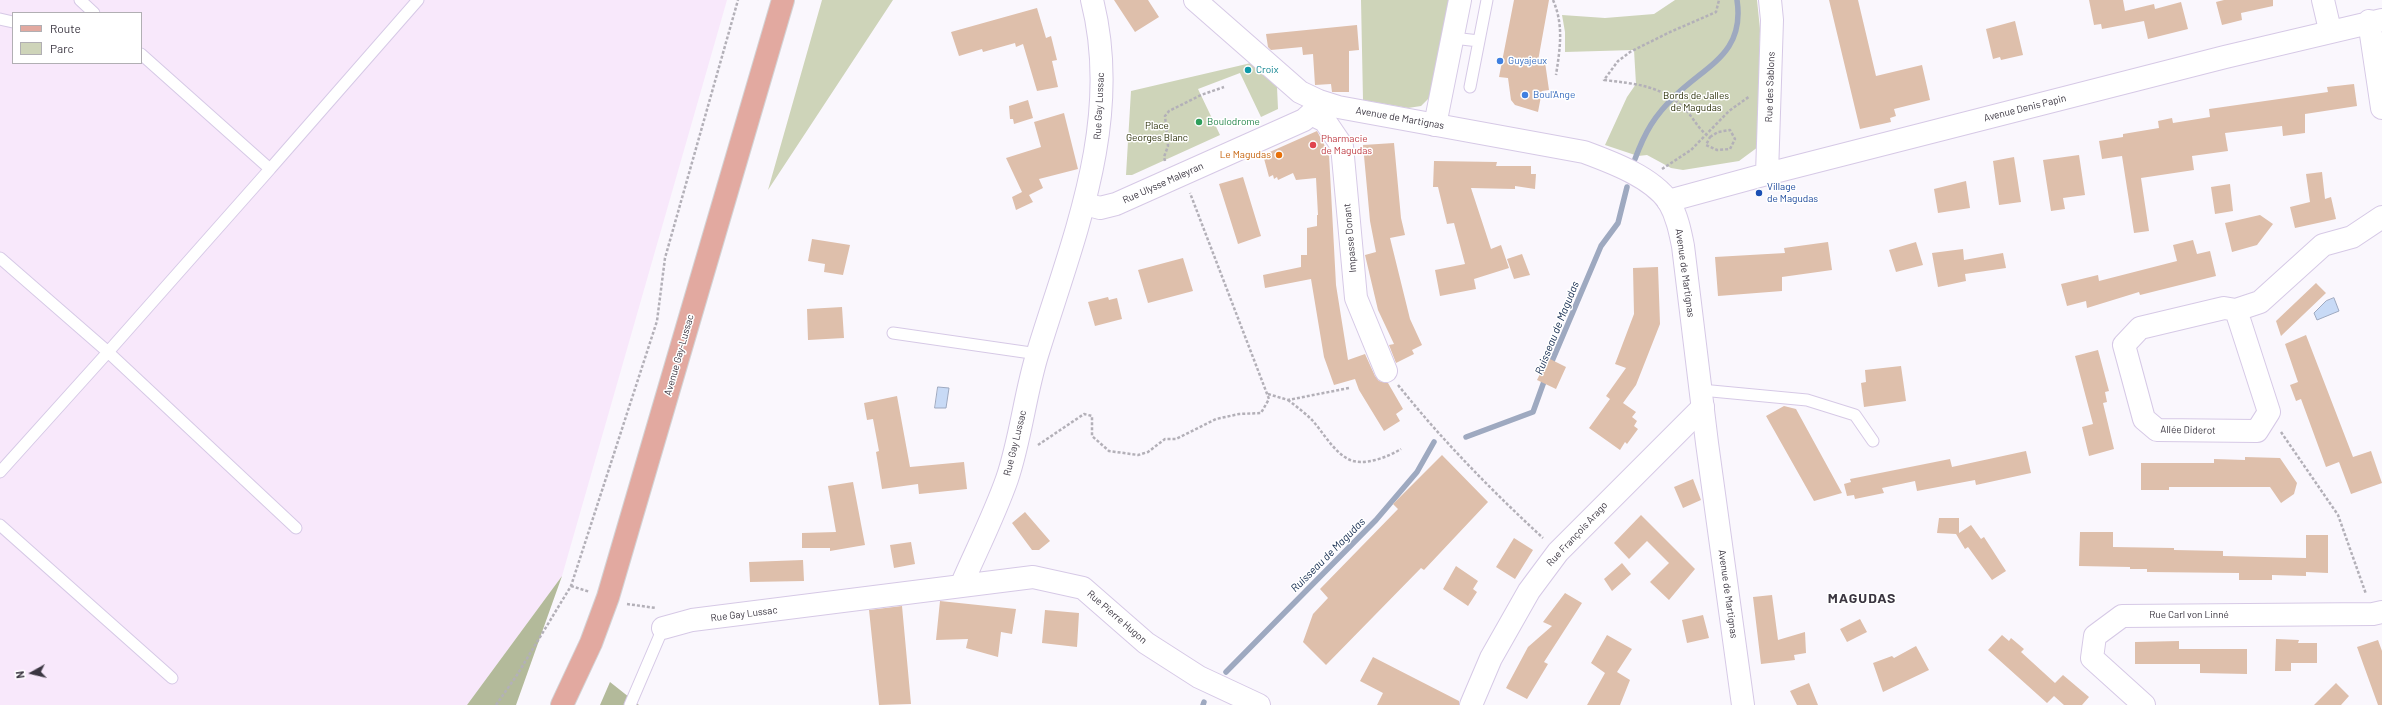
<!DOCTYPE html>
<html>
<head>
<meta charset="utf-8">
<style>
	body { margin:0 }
	#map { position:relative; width:2382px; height:705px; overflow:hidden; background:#faf7fd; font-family:Barlow,sans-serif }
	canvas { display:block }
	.legend { position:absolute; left:12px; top:12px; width:130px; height:52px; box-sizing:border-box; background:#fff; border:1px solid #b1afb3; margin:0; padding:5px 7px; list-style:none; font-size:12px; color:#3b3641 }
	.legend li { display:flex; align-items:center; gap:8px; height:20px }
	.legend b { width:20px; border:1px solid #b1afb3 }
	.north { position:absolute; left:12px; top:653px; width:40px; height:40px; -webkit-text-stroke:3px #fff; paint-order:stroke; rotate:262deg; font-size:11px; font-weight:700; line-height:16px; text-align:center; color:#3b3641 }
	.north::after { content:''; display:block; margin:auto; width:14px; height:18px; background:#3b3641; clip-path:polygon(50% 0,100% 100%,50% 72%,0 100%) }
</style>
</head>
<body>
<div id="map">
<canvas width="2382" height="705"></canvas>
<ul class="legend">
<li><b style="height:5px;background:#e2a9a0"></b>Route</li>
<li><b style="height:11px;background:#ced4b9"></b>Parc</li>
</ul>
<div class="north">N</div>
</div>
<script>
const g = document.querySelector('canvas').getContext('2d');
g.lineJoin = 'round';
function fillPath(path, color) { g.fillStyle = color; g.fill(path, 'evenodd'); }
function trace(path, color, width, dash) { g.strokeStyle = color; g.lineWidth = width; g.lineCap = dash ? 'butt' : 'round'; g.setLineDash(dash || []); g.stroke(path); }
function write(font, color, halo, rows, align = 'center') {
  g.font = font + ' Barlow,sans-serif'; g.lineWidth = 3; g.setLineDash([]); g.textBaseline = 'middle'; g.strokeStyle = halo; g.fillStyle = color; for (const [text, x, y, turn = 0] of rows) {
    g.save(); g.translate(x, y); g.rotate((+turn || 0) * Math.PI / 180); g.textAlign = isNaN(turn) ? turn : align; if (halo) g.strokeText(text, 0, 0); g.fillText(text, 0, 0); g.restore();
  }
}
fillPath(new Path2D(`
	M 0,0 L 727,0 L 562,576 L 467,705 L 0,705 ZM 13,13 L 141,13 L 141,63 L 13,63 Z`), '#f8e8fb');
fillPath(new Path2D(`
	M 822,0 L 893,0 L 768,190 Z
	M 1361,0 L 1449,0 L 1431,96 L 1421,106 L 1408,108 L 1363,100 Z
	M 1675,0 L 1757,0 L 1760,29 L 1758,147 L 1739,161 L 1683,170 L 1671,168 L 1647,155 L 1638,156 L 1605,145 L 1627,97 L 1636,84 L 1634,50 L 1565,52 L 1565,32 L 1562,15 L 1605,18 L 1654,14 Z
	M 1251,63 L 1277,87 L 1278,109 L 1261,117 L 1240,73 L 1198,89 L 1220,135 L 1132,175 L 1126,175 L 1131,91 Z`), '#ced4b9');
fillPath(new Path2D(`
	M 562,576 L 516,705 L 467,705 Z
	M 610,682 L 639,705 L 600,705 Z`), '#b3ba9a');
const water = new Path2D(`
	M 2334,298 L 2339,311 L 2317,320 L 2314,313 L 2326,301 Z
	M 938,387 L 949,388 L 946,408 L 935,408 Z`);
fillPath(water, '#c8daf6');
trace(water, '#9ea9c0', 1);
trace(new Path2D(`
	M 1635,159 C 1645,132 1654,116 1676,95 C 1707,65 1745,53 1737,0
	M 1550,366 L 1601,246 L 1618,223 L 1627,187
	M 1466,437 L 1533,412 L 1546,376
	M 1226,672 L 1376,520 L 1417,472 L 1434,442
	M 1203,705 L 1204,702`), '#9ea9c0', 5.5);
fillPath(new Path2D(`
	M 1114,0 L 1148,0 L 1159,17 L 1135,32 Z
	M 1514,0 L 1549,0 L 1538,61 L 1545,62 L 1549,90 L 1542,91 L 1538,112 L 1515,105 L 1511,100 L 1508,78 L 1499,77 Z
	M 1829,0 L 1858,0 L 1876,76 L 1922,65 L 1930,100 L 1894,109 L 1896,116 L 1890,118 L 1891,122 L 1860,129 Z
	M 2089,0 L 2123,0 L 2125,11 L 2154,4 L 2155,9 L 2181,2 L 2188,29 L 2148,39 L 2144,21 L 2102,29 L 2101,24 L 2094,25 Z
	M 2224,0 L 2273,0 L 2273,6 L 2241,13 L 2242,20 L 2222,25 L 2216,2 Z
	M 1037,8 L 1046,38 L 1051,36 L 1057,60 L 1052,61 L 1058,87 L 1037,91 L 1023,44 L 1016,47 L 1015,43 L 983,52 L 982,49 L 959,56 L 951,32 Z
	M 2015,21 L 2023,55 L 2001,60 L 2000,57 L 1993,59 L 1986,29 Z
	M 1357,25 L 1359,50 L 1349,51 L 1349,92 L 1332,92 L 1331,84 L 1315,85 L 1313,54 L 1303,55 L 1302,47 L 1271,50 L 1268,47 L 1266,34 Z
	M 2354,84 L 2357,106 L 2305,114 L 2305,133 L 2283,136 L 2282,126 L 2225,133 L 2228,151 L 2192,156 L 2194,170 L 2141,178 L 2149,231 L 2134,233 L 2122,156 L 2102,159 L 2099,141 L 2123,137 L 2123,134 L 2159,128 L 2158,121 L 2172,118 L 2173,123 L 2210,117 L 2209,109 L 2328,92 L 2327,87 Z
	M 1028,100 L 1033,118 L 1014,124 L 1013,119 L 1010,119 L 1009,106 Z
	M 1064,113 L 1078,169 L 1039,179 L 1043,188 L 1029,195 L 1033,202 L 1016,210 L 1012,197 L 1022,192 L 1006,158 L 1041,147 L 1034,122 Z
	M 1317,131 L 1329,154 L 1336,285 L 1348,360 L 1365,354 L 1375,376 L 1379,381 L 1388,383 L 1403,409 L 1396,414 L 1400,421 L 1384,431 L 1359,390 L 1355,379 L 1334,385 L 1324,357 L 1311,279 L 1265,288 L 1263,275 L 1301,267 L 1301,255 L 1307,255 L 1307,228 L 1317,226 L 1317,215 L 1318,215 L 1316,178 L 1296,180 L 1293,173 L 1278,180 L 1277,177 L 1274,179 L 1273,175 L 1269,177 L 1263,155 Z
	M 1394,143 L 1401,218 L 1405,235 L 1390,238 L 1410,319 L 1422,345 L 1412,350 L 1414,354 L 1396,363 L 1389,345 L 1394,344 L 1378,310 L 1365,255 L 1376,252 L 1370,221 L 1363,145 Z
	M 2079,155 L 2085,195 L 2063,198 L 2065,209 L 2051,211 L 2043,160 Z
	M 2014,157 L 2021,202 L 1999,205 L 1993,161 Z
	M 1434,161 L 1497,162 L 1496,166 L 1531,166 L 1531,174 L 1536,174 L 1535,189 L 1515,186 L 1515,189 L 1471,188 L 1491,249 L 1501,245 L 1509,268 L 1474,279 L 1476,289 L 1440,296 L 1435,270 L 1465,264 L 1454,223 L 1447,224 L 1438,187 L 1433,187 Z
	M 2322,172 L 2325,199 L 2331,197 L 2336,219 L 2295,228 L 2290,207 L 2310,202 L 2306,174 Z
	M 1243,177 L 1261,236 L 1238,244 L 1219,184 Z
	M 1966,181 L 1970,208 L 1938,213 L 1934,189 Z
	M 2230,184 L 2233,211 L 2215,214 L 2211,187 Z
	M 2260,215 L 2273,224 L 2257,245 L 2232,252 L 2225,223 Z
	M 812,239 L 850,245 L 843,275 L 824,272 L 825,264 L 808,261 Z
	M 2193,240 L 2197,254 L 2210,251 L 2216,276 L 2140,295 L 2139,292 L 2087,308 L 2086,301 L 2067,306 L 2061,284 L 2098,275 L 2099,281 L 2177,261 L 2173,245 Z
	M 1828,242 L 1832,270 L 1782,277 L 1782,291 L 1718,296 L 1715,257 L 1785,253 L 1784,248 Z
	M 1916,242 L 1923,265 L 1896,272 L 1889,250 Z
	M 1963,249 L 1964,260 L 2003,253 L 2006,268 L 1965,274 L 1966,281 L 1938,287 L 1932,253 Z
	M 1522,254 L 1530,275 L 1514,279 L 1507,259 Z
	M 1183,258 L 1193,291 L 1148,303 L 1138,270 Z
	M 1658,267 L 1660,324 L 1636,385 L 1623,403 L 1636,412 L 1632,417 L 1637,421 L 1634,426 L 1638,429 L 1627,444 L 1625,442 L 1620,450 L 1589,428 L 1610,399 L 1606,396 L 1626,368 L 1615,364 L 1634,314 L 1633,268 Z
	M 2316,283 L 2326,293 L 2281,336 L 2276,321 Z
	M 1108,297 L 1109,300 L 1117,298 L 1122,319 L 1095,326 L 1088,302 Z
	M 842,307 L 844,338 L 808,340 L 807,309 Z
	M 2306,335 L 2353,457 L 2371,451 L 2382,483 L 2351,494 L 2339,462 L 2326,467 L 2301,399 L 2296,401 L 2290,385 L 2298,382 L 2285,344 Z
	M 2098,350 L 2109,391 L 2105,392 L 2107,402 L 2103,403 L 2114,449 L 2089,456 L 2082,427 L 2093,424 L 2075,356 Z
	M 1548,358 L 1566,367 L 1556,389 L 1537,380 Z
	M 1901,366 L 1906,401 L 1864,407 L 1861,383 L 1866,382 L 1865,370 Z
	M 897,396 L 910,467 L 964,462 L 967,489 L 919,494 L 918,484 L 882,489 L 876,452 L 879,451 L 873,419 L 867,420 L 864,403 Z
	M 1784,406 L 1796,409 L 1842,493 L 1814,501 L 1766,416 Z
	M 2026,451 L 2031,473 L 1976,485 L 1975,480 L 1917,491 L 1915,481 L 1882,488 L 1884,493 L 1855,499 L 1854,495 L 1847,496 L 1844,484 L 1851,482 L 1850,479 L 1950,459 L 1952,467 Z
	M 1442,455 L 1488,502 L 1424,570 L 1421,568 L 1326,665 L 1303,642 L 1313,614 L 1328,598 L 1320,589 L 1398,509 L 1393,504 Z
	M 2245,457 L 2280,458 L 2297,483 L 2294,494 L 2281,503 L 2270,487 L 2169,487 L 2169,490 L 2141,490 L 2141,463 L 2214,463 L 2214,459 L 2245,460 Z
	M 1693,479 L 1701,500 L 1683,508 L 1674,487 Z
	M 853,482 L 865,545 L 830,551 L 830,548 L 802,548 L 802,533 L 836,532 L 828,486 Z
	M 1025,512 L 1050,541 L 1039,550 L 1032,550 L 1012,523 Z
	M 1641,515 L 1695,569 L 1669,600 L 1650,582 L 1669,563 L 1647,541 L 1629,559 L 1614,543 Z
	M 1939,518 L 1959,518 L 1959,533 L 1971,525 L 1981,539 L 1984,537 L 2006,571 L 1992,580 L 1968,547 L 1965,549 L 1956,534 L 1937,533 Z
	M 2080,532 L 2113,532 L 2113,547 L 2174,548 L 2174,550 L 2223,551 L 2223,556 L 2306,558 L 2306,535 L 2328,535 L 2328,573 L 2306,572 L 2306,576 L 2272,575 L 2272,580 L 2239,580 L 2239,573 L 2147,572 L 2147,569 L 2130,569 L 2130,567 L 2079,566 Z
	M 1514,538 L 1533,550 L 1515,579 L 1496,567 Z
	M 911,542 L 915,564 L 894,568 L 890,545 Z
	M 803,560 L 804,581 L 750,582 L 749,562 Z
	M 1622,563 L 1631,574 L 1612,591 L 1604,579 Z
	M 1456,566 L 1478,581 L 1473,589 L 1477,592 L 1468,606 L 1443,589 Z
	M 1565,593 L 1582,603 L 1544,662 L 1548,664 L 1527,699 L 1506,688 L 1528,647 L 1552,626 L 1543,622 Z
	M 1772,595 L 1778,640 L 1805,632 L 1806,653 L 1794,655 L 1795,660 L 1761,664 L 1753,597 Z
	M 940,601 L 1016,609 L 1012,634 L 1001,632 L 998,657 L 966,648 L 968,639 L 936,640 Z
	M 902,606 L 911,704 L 879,705 L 869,610 Z
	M 1045,610 L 1079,613 L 1077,647 L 1042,643 Z
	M 1703,615 L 1709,638 L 1687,643 L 1682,620 Z
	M 1860,619 L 1867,632 L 1847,642 L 1840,629 Z
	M 1607,635 L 1632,649 L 1617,672 L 1630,680 L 1620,705 L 1587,705 L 1605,673 L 1591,663 Z
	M 2002,635 L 2009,641 L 2011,638 L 2024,649 L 2021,652 L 2055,683 L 2063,675 L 2089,697 L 2082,705 L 2064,705 L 2054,696 L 2047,703 L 1988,650 Z
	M 2276,639 L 2299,640 L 2298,643 L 2317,643 L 2317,663 L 2291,663 L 2291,671 L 2275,671 Z
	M 2378,640 L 2382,651 L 2382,705 L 2378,705 L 2357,647 Z
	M 2179,641 L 2179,649 L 2247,649 L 2247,674 L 2200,673 L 2200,664 L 2135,664 L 2135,642 Z
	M 1916,646 L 1929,670 L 1883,692 L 1873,663 L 1892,656 L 1894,658 Z
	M 1373,657 L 1459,701 L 1459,705 L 1377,705 L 1383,693 L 1360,681 Z
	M 1809,683 L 1818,705 L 1797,705 L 1790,691 Z
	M 2336,683 L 2349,696 L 2341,705 L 2314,705 Z`), '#debfab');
const lane = new Path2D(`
	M 80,0 L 94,13
	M 0,19 L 13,22
	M 1453,38 L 1479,41
	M 141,54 L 270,169 L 108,352 L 296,528
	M 1470,87 L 1487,0
	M 270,169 L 418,0
	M 0,258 L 108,352 L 0,472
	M 893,333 L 1038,354
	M 1701,390 L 1807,400 L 1855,415 L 1873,441
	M 0,525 L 172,678
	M 630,705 L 663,628`);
const street = new Path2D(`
	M 2323,0 L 2330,30
	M 2369,21 L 2382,108
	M 1311,114 L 1325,121 L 1342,146 L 1356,298 L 1386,371
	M 1435,125 L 1460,0
	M 1767,174 L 1772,20 L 1770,0
	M 1668,201 L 1767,174 L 2225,57 L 2382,20
	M 1085,204 L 1100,208 L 1116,204 L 1304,120 L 1316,109 L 1319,103
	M 2236,310 L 2269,412 L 2257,431 L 2157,430 L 2144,419 L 2124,345 L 2140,328 L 2224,308 L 2236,310 L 2260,302 L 2323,245 L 2352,237 L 2382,217
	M 961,586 C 976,551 994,516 1007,479 C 1021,438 1025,393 1038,352 C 1073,238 1123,121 1092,0
	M 663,628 L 692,620 L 1033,577 L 1083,588 L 1146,643 L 1199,677 L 1259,705
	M 1471,705 L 1491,658 L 1529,591 L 1558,552 L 1703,407
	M 2144,705 L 2092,658 L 2095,636 L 2122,616 L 2373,614 L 2382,612`);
const secondary = new Path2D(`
	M 1195,0 L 1300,92 L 1319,101 L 1338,107 L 1584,152 C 1611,162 1652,177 1669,202 C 1677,216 1680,231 1683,246 L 1707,443 L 1743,705`);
const primary = new Path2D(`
	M 562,705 L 591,643 L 608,597 L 783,0`);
trace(lane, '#d6c9e6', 13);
trace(street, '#d6c9e6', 24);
trace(secondary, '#d6c9e6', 24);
trace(primary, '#d4d3d5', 24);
trace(new Path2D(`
	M 1553,0 C 1564,25 1560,49 1556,75
	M 1710,137 L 1718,132 L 1730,130 L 1735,139 L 1730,149 L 1717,150 L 1706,145 L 1710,137 C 1698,130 1694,118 1685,109 C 1661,85 1636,84 1604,80 L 1618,61 L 1630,52 L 1670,32 L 1716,12 L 1719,0
	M 1165,161 L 1164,157 L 1168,146 L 1165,116 L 1169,111 L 1201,95 L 1224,87
	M 1662,169 L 1691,150 L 1729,111 L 1750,96
	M 1398,385 C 1442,440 1491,490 1543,538
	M 1268,394 L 1288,400 L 1349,388
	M 1288,400 C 1296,406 1305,413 1312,420 C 1323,432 1333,451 1348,459 C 1363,467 1388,457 1401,449
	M 2281,432 L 2338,515 L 2366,594
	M 1038,445 L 1084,414 L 1092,416 L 1092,436 L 1109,451 L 1138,455 L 1148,452 L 1165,439 L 1176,439 L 1216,419 L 1239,414 L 1261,413 L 1269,399 L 1190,193
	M 571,586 L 590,592
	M 627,604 L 656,608
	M 496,705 L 517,675 L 571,586 L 657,321 L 665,258 L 738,0`), '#b3b0b8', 2.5, [3, 2]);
trace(lane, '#fff', 11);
trace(street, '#fff', 22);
trace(secondary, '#fff', 22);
trace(primary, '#e2a9a0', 22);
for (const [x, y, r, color] of [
	[1500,61,4,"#3f7fe0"],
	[1248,70,4,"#0f9aa8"],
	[1525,95,4,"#3f7fe0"],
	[1199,122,4,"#2e9e5b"],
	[1313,145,4,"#e0444e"],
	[1279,155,4,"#e8710a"],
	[1759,193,4,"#1a4fb4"]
]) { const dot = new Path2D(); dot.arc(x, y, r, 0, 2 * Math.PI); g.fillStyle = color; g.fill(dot); trace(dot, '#fff', 1.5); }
write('10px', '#366cbe', '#fff', [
	["Guyajeux",1508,61],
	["Boul'Ange",1533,95]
], 'left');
write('10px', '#0d838f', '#fff', [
	["Croix",1256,70]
], 'left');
write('10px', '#3b3641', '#fff', [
	["Rue des Sablons",1770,87,-88],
	["Rue Gay Lussac",1099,106,-87],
	["Avenue Denis Papin",2025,108,-14],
	["Avenue de Martignas",1400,118,10],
	["Rue Ulysse Maleyran",1163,183,-24],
	["Impasse Donant",1350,238,-95],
	["Avenue de Martignas",1685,273,82],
	["Avenue Gay-Lussac",679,355,-74],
	["Allée Diderot",2188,430,1],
	["Rue Gay Lussac",1015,443,-76],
	["Rue François Arago",1577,534,-47],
	["Avenue de Martignas",1728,594,82],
	["Rue Gay Lussac",744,614,-7],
	["Rue Carl von Linné",2189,615],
	["Rue Pierre Hugon",1117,617,41]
]);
write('10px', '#292e06', '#fff', [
	["Bords de Jalles",1696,96],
	["de Magudas",1696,108],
	["Place",1157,126],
	["Georges Blanc",1157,138]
]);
write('10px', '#27864d', '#fff', [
	["Boulodrome",1207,122]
], 'left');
write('10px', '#be3a42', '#fff', [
	["Pharmacie",1321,139],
	["de Magudas",1321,151]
], 'left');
write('10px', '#c56008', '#fff', [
	["Le Magudas",1271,155]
], 'right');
write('10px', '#164399', '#fff', [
	["Village",1767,187],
	["de Magudas",1767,199]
], 'left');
write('italic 11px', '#12294e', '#fff', [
	["Ruisseau de Magudas",1557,328,-68],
	["Ruisseau de Magudas",1328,555,-45]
]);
g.letterSpacing = '1px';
write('bold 14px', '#3b3641', '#fff', [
	["MAGUDAS",1862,598]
]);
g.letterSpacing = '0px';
</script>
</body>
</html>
